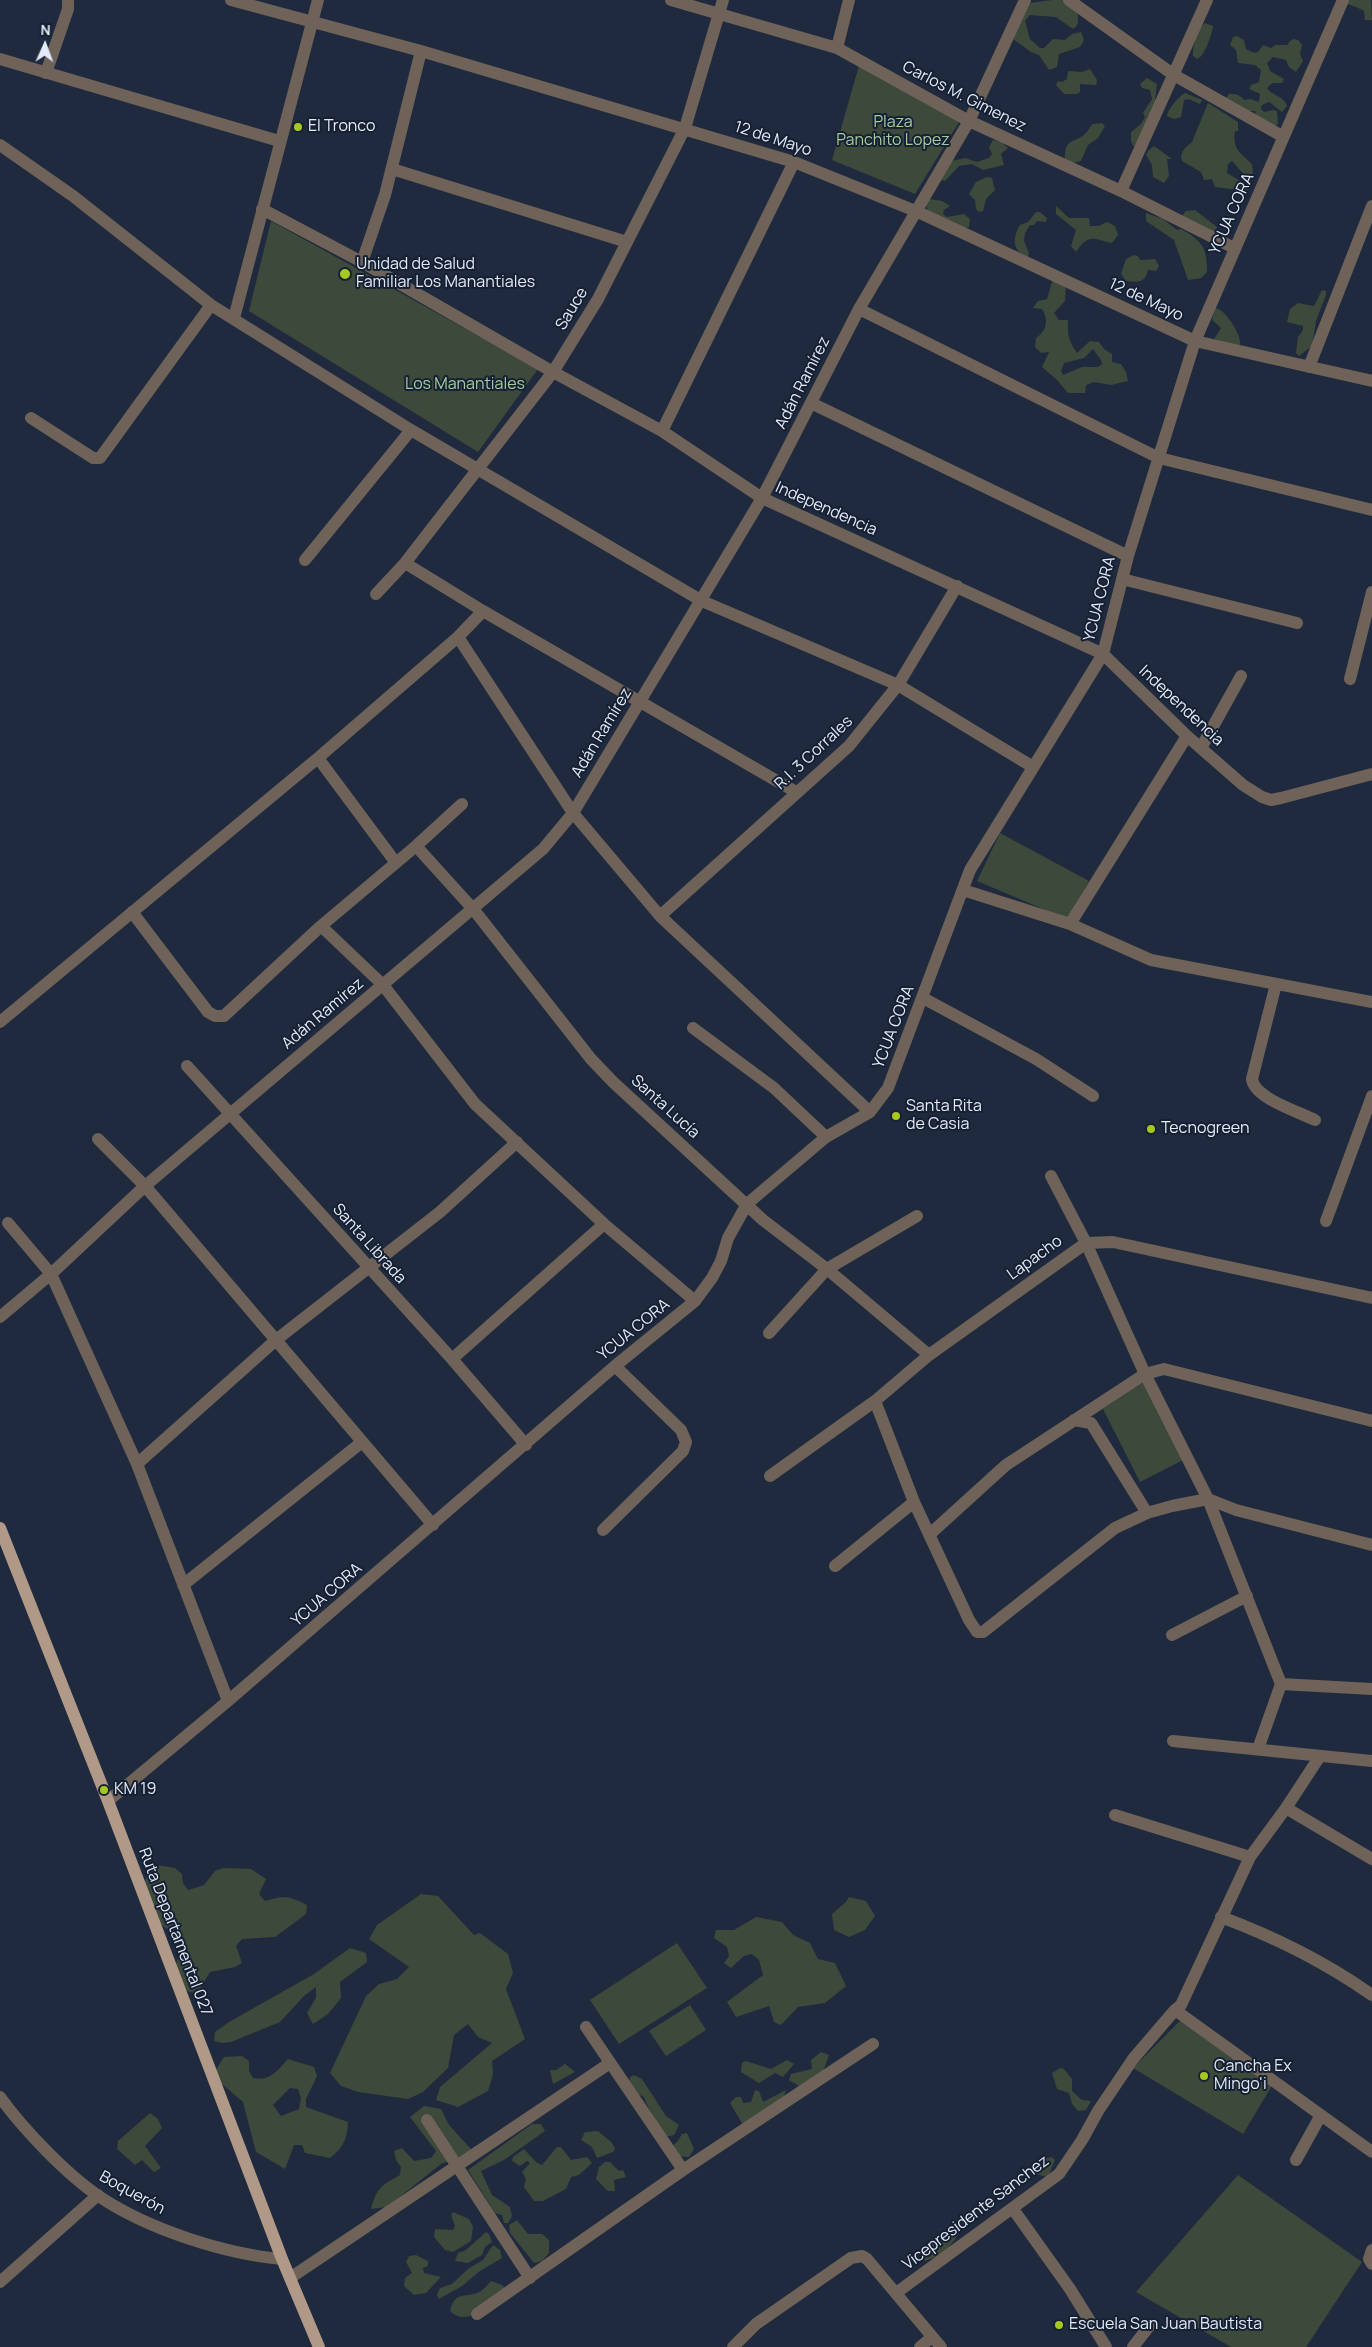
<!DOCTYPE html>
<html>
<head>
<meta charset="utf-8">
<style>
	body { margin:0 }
	#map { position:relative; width:1372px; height:2347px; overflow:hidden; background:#1f2a3e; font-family:Manrope,sans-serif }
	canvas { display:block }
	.north { position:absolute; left:20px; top:20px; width:50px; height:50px; -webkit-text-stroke:4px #152133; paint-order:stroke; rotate:2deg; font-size:14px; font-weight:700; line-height:20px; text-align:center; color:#e2eaf7 }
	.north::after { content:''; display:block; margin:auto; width:18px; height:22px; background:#e2eaf7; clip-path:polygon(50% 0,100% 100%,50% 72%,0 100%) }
</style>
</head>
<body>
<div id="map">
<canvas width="1372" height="2347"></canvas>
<div class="north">N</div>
</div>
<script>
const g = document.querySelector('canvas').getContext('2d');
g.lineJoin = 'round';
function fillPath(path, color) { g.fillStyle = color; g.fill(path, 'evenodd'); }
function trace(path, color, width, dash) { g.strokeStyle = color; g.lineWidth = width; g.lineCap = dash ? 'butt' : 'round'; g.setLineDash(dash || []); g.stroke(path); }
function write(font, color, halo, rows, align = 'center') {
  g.font = font + ' Manrope,sans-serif'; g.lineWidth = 4; g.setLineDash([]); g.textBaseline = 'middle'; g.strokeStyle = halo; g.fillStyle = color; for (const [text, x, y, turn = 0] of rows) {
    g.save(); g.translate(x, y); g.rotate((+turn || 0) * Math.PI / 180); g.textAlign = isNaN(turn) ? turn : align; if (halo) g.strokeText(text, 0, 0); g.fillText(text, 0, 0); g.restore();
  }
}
fillPath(new Path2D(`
	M 1052,0 L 1065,0 L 1077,10 C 1078,18 1080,25 1073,29 L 1056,17 L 1030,15 L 1025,21 L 1030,39 L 1040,48 L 1044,48 L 1053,39 L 1065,40 L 1072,34 L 1081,32 L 1084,40 L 1080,47 L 1059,54 L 1057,67 L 1049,70 L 1039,55 L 1031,52 L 1013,39 L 1030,3 Z
	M 1339,0 L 1371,0 L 1372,20 L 1365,20 L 1364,11 C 1356,6 1348,5 1339,0 Z
	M 1205,23 L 1213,26 C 1212,34 1204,58 1197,59 L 1193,56 C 1192,48 1198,28 1205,23 Z
	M 1237,36 L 1244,40 L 1246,49 L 1254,53 L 1258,52 L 1263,45 L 1271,48 L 1275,45 L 1288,45 L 1289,42 L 1293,39 L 1298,40 L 1302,45 L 1300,54 L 1303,61 L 1296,72 L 1289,67 L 1286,60 L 1273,57 L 1267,63 L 1270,71 L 1284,79 L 1282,83 L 1272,83 L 1267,88 C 1272,96 1284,96 1287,106 L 1282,112 L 1269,102 L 1262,105 L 1261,109 L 1264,112 L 1273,110 L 1277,111 L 1278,124 L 1275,126 L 1256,116 L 1255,111 L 1247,111 L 1226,98 L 1229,94 C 1235,93 1240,95 1244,100 L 1250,99 L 1259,102 L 1260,94 L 1249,89 L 1251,85 L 1259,82 L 1261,70 L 1255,65 L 1238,63 L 1236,50 L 1230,45 L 1233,37 Z
	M 860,62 L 964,114 L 915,194 L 832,160 Z
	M 1090,69 L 1097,80 L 1096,85 L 1080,84 L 1080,92 L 1077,94 L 1064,94 L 1056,85 L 1058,81 L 1062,82 L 1067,79 L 1068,71 L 1082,72 Z
	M 1147,78 L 1157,84 L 1154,110 L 1138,146 L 1133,146 L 1131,141 L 1131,132 L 1141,124 L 1145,117 L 1143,113 L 1152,99 L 1150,90 L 1142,88 L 1140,84 Z
	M 1185,93 L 1202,100 L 1200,104 L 1189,99 L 1184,100 L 1181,117 L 1174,119 L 1167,116 C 1168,109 1179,96 1185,93 Z
	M 1208,103 L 1238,122 L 1238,131 L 1235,131 C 1232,150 1241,153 1252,164 L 1253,173 L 1249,180 L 1232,161 L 1228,164 L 1227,173 L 1250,187 L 1247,191 L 1215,187 L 1212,179 L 1204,180 L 1201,172 L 1182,161 C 1179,152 1186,147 1192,142 Z
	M 1102,123 L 1105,126 L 1098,138 L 1088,145 L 1081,161 L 1073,163 L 1065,160 C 1064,137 1074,144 1085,134 C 1089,131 1089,127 1093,124 Z
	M 993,140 L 1001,142 L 1008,148 L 1001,154 L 1004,165 L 983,170 L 972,164 L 959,166 L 945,181 L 941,180 L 952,161 L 965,158 L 977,162 L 989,158 L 992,154 L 989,147 Z
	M 1154,146 L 1172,159 L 1167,159 L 1169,176 L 1164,183 L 1153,177 L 1152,165 L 1146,155 L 1148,151 Z
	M 987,177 L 992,178 L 995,190 L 986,199 L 983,211 L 979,212 L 976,209 L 975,200 L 969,194 L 976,182 Z
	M 929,199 L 942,201 L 950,206 L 944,210 L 943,214 L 947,217 L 964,214 L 970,219 L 969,227 L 965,228 L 928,212 L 926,203 Z
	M 1056,206 L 1069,218 L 1089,218 L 1090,226 L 1099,226 L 1107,222 L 1115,226 L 1118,235 L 1112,243 C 1093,239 1089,233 1076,252 L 1071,246 L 1076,230 L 1056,214 Z
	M 1195,210 L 1217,227 L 1216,231 L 1213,233 L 1181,217 L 1186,211 Z
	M 1036,212 L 1040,212 L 1047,218 L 1046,222 L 1037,221 L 1034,225 L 1030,225 L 1025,233 L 1024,241 L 1029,253 L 1028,257 C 1012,251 1012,239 1020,225 L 1028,222 Z
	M 1146,213 L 1163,219 L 1177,230 L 1181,229 C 1202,241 1207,247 1207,272 L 1201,278 L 1188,280 L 1174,240 L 1146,221 Z
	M 271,221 L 538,369 L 478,452 L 249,311 Z
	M 1134,255 L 1138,256 L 1140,260 L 1155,259 L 1159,266 L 1156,271 L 1148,270 C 1145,284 1137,282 1126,281 L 1121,274 L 1126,259 Z
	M 1059,278 L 1066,284 L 1065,301 L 1054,313 L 1059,320 L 1068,320 C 1067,333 1069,342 1077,353 L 1090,341 L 1099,342 L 1104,349 L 1112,354 L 1112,362 L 1121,364 L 1126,372 L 1128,381 L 1111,385 L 1094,382 L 1086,385 L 1085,393 L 1068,393 L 1057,380 L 1042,367 L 1049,352 L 1041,353 L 1035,347 L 1036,338 C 1047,330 1049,321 1042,309 L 1033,308 L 1038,301 L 1047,299 L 1052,282 ZM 1093,349 L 1101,360 L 1102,364 L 1098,367 L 1082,367 L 1063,375 L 1061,371 L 1064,363 L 1084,358 Z
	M 1322,290 L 1326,291 L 1326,295 L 1316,321 L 1312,346 L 1299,356 L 1296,353 L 1298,337 L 1303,330 L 1303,326 L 1287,322 L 1290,309 L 1298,303 L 1314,306 Z
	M 1215,308 C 1226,309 1243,337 1240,347 L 1214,339 L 1221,328 L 1212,320 Z
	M 1000,833 L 1089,881 L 1067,919 L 977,881 Z
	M 1144,1382 L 1185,1459 L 1140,1482 L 1103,1409 Z
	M 157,1865 L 175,1868 L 182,1874 L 183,1883 L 188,1890 L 204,1885 L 215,1871 L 223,1868 L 251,1869 L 266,1879 L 259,1894 L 265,1901 C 285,1895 289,1896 307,1905 L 306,1914 L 275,1937 L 242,1939 L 236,1946 L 242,1963 L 235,1967 L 210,1972 L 197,1994 L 181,1989 C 176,1974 172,1961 184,1949 L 175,1934 L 161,1925 L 144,1885 L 149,1869 Z
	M 421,1894 L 438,1896 L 474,1935 L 480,1933 L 508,1954 L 513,1973 L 506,1989 L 525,2039 L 492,2061 L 493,2074 L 488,2091 L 458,2107 L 436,2100 L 440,2087 L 492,2043 L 478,2037 L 468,2024 L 454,2035 L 448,2068 L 423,2092 L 408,2099 L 358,2092 L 341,2086 L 330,2073 L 366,1996 L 379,1984 L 397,1979 L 409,1967 L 369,1939 L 377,1925 Z
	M 849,1897 L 866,1901 L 875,1916 L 865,1930 L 849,1937 L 834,1930 L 832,1914 L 846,1902 Z
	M 756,1917 L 782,1922 L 793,1935 L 810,1943 L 818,1959 L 835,1963 L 846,1986 L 825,2003 L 798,2007 L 781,2025 L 774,2022 L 769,2006 L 736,2017 L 727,2002 L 763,1975 L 759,1960 L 752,1954 L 744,1956 L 731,1968 L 724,1963 L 729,1956 L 727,1947 L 714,1938 L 716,1930 L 734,1930 Z
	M 677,1943 L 707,1988 L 619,2044 L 590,2000 Z
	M 350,1948 L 366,1953 L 367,1962 L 340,1982 L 341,1998 L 328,2014 L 313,2024 L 307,2013 L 316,1998 L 316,1987 L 304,1996 L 280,2022 L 231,2042 L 222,2043 L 214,2041 L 215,2032 L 229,2022 L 314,1974 Z
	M 690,2005 L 706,2030 L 666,2056 L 649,2031 Z
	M 1182,2019 L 1273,2084 L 1243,2134 L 1133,2068 Z
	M 821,2052 L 829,2055 L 822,2075 L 799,2086 L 789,2080 L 791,2074 L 812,2069 L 811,2060 Z
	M 242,2056 L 249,2061 L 249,2071 L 253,2078 C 270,2082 278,2070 288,2059 L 314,2067 L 317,2076 L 306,2099 L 306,2107 L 348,2122 C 347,2139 344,2147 330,2158 L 305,2153 L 302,2145 L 294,2145 L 285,2169 L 256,2152 L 243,2102 L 217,2080 L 215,2071 L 224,2057 ZM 290,2088 L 298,2089 L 301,2098 L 299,2109 L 281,2116 L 273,2105 Z
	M 787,2060 L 794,2064 L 783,2077 L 775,2073 L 759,2083 L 741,2072 L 742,2063 L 746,2061 L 771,2069 Z
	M 565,2064 L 575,2072 L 553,2084 L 550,2070 L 556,2070 Z
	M 1060,2068 L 1064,2069 L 1072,2079 L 1072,2091 L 1082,2100 L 1091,2101 L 1086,2110 L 1078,2111 L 1072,2104 L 1069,2093 L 1057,2089 L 1052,2073 Z
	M 634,2075 L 642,2079 L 666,2116 L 679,2125 L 674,2135 L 664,2137 C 659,2123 649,2112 644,2097 L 629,2090 L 630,2077 Z
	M 755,2090 L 759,2091 L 763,2102 L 786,2090 L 781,2107 L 743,2125 L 730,2103 L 736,2097 L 741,2097 L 743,2103 L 751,2102 Z
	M 424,2106 L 441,2109 L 449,2125 L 471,2149 L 465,2155 L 441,2164 L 387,2207 L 371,2209 C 377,2187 381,2186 400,2175 L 401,2167 L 396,2160 L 394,2151 L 402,2148 L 414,2161 L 431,2158 L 436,2151 L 410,2117 Z
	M 150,2113 L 158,2119 L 162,2128 L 145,2146 L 161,2168 L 154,2172 L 142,2160 L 135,2165 L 117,2149 L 118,2141 Z
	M 532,2124 L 541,2124 L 545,2131 L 504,2160 L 481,2171 L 492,2195 L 510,2207 L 512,2216 L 508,2223 L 504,2223 L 502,2215 L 495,2213 L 468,2170 Z
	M 598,2131 L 611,2142 L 615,2148 L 613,2152 L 597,2158 L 592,2147 L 581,2140 L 585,2132 Z
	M 687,2133 L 694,2149 L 689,2157 L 673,2156 L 669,2149 L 678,2141 L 682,2134 Z
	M 557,2147 L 561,2147 L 571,2160 L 587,2157 L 592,2163 L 579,2175 L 571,2177 L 566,2189 L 543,2201 L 534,2201 L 524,2187 L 526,2179 L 522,2172 L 530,2163 L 527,2161 L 520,2166 L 512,2161 L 513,2157 L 524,2149 L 537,2163 L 542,2165 Z
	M 1052,2157 L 1055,2160 L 1048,2177 L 1036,2174 L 1033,2171 L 1040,2160 Z
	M 605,2162 L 610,2162 L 619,2171 L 623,2170 L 626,2177 L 614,2180 L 615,2191 L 608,2191 L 596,2179 L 599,2167 Z
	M 1238,2175 L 1362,2262 L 1306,2347 L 1231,2347 L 1136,2292 Z
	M 453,2212 L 469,2219 L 473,2227 L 471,2241 L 453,2252 L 445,2250 L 434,2237 L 435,2229 L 453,2230 L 455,2226 L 451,2215 Z
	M 517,2220 L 528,2234 L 542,2234 L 549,2240 L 549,2253 L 542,2261 L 534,2263 L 510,2233 L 509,2225 Z
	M 946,2230 L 955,2231 L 958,2235 L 944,2254 L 925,2261 C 915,2245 937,2238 946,2230 Z
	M 486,2232 L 489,2234 L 492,2242 L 485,2247 L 482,2255 L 468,2263 L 455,2261 L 458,2253 L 466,2250 Z
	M 493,2245 L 500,2250 L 502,2258 L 480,2271 L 462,2286 L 439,2299 L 437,2295 L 440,2288 L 452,2284 L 468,2269 L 483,2260 Z
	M 416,2255 L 428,2261 L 428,2266 L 423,2268 L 424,2273 L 441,2277 L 426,2293 L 414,2295 L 404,2286 L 405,2278 L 412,2273 L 406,2262 L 409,2256 Z
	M 491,2281 L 502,2285 L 505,2288 C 493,2299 468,2330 450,2311 C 455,2290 464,2299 479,2292 C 483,2291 488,2284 491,2281 Z`), '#3d493b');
trace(new Path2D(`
	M 231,0 L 421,51 L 794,162 L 918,212 L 1195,341 L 1372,381
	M 671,0 L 837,48 L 969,121 L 1121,191 L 1234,248
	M 1069,0 L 1174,75 L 1282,136
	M 837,48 L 849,0
	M 0,59 L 279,141
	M 46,73 L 68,9 L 68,0
	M 0,145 L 73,196 L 211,305 L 411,430 L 702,601 L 898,685 L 1033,767
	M 392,169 L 627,242
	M 1121,191 L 1207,0
	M 262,209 L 362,262 L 553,372 L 662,431 L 762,498 L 1103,654 L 1187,736 L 1243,785 L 1262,797 L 1271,800 L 1281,798 L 1372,774
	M 362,262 L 385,195 L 421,51
	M 859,309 L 1159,458 L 1372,510
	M 234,318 L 318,0
	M 1309,367 L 1372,206
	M 811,403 L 1128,556
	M 31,418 L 93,458 L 100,458 L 211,305
	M 662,431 L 794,162
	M 305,560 L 411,430
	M 405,563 L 483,611 L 796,792
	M 1122,579 L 1297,623
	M 376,594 L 405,563 L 553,372 L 598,299 L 685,128 L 723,0
	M 458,637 L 573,813 L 660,916 L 870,1112
	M 1350,679 L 1372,592
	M 1201,748 L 1241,676
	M 318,758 L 396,863
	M 416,846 L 474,910 L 591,1059 L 613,1082 L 763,1220 L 827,1269 L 929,1355
	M 963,890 L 1070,924 L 1151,960 L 1372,1002
	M 132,912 L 208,1012 L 215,1016 L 224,1016 L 321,926 L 416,846 L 462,804
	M 660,916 L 849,746 L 898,685 L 957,586
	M 1070,924 L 1187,736
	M 321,926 L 383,985 L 475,1104 L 604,1224 L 695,1301
	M 1276,984 L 1252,1079 C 1254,1098 1299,1112 1315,1120
	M 923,998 L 1036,1059 L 1093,1096
	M 0,1022 L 318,758 L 458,637 L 483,611
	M 693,1028 L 774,1088 L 826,1137
	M 187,1066 L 452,1359 L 526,1445
	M 98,1139 L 145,1186 L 433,1525
	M 1051,1176 L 1086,1243 L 1145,1374 L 1208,1499 L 1281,1684 L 1258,1749
	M 1326,1221 L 1372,1096
	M 8,1223 L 51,1274 L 137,1464 L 228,1701
	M 0,1317 L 51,1274 L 145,1186 L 543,849 L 573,813 L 762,498 L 859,309 L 969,121 L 1025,0
	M 769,1333 L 827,1269 L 917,1216
	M 452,1359 L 604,1224
	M 875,1401 L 914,1502 L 969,1620 L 977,1632 L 983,1632 L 1115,1528 L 1147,1513 L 1172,1506 L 1208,1499 L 1236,1510 L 1372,1545
	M 1074,1420 L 1091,1423 L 1147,1513
	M 137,1464 L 276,1340 L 440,1212 L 517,1142
	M 770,1476 L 875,1401 L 929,1355 L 1086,1243 L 1113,1242 L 1372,1298
	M 603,1530 L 683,1451 L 686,1442 L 681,1430 L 615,1366
	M 930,1534 L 1006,1465 L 1145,1374 L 1164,1369 L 1372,1421
	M 835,1566 L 914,1502
	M 183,1585 L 362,1442
	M 1172,1635 L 1247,1596
	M 1281,1684 L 1372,1689
	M 1173,1741 L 1372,1761
	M 1320,1756 L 1286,1808 L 1250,1857 L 1181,2005 L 1175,2010 L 1372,2152
	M 108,1801 L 228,1701 L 615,1366 L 695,1301 L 712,1278 L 721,1261 L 728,1238 L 747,1204 L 826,1137 L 870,1112 L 888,1088 L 970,870 L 1103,654 L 1128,556 L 1195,341 L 1343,0
	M 1286,1808 L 1372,1859
	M 1115,1815 L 1250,1857
	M 1221,1917 C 1275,1937 1325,1962 1372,1995
	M 586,2027 L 683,2170
	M 0,2097 C 23,2129 67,2175 100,2197 C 148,2229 224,2254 282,2259
	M 427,2120 L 530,2278
	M 1296,2160 L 1321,2115
	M 1013,2209 L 1070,2289 L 1106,2347
	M 1372,2250 L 1369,2259 L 1372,2264
	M 290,2278 L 610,2063
	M 0,2282 L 98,2195
	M 896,2293 L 1059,2174 L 1082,2140 L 1098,2111 L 1133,2059 L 1175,2010
	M 477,2314 L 683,2170 L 873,2044
	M 733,2347 L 756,2324 L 851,2258 L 862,2256 L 867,2259 L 941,2347
	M 920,2347 L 932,2337
	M 1133,2347 L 1150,2325`), '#6e6259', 12);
trace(new Path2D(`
	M 0,1528 L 108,1801 L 282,2259 L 319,2347`), '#b19987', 12);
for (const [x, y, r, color] of [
	[298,127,5,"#a7c81f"],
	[345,274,6,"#a7c81f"],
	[896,1116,5,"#a7c81f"],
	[1151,1129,5,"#a7c81f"],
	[104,1790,5,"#a7c81f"],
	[1204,2076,5,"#a7c81f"],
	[1059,2325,5,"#a7c81f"]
]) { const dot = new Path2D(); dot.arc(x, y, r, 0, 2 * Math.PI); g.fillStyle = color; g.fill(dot); trace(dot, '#152133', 2); }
write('16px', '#e2eaf7', '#152133', [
	["Carlos M. Gimenez",964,97,27],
	["12 de Mayo",773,139,18],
	["YCUA CORA",1232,214,-66],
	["12 de Mayo",1146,300,25],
	["Sauce",572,309,-59],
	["Adán Ramírez",803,383,-63],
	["Independencia",826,509,24],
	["YCUA CORA",1100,599,-76],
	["Independencia",1181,706,43],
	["Adán Ramírez",602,733,-59],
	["R.I. 3 Corrales",814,753,-43],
	["Adán Ramírez",323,1014,-40],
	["YCUA CORA",894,1027,-69],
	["Santa Lucía",665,1107,42],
	["Santa Librada",369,1244,48],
	["Lapacho",1035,1258,-36],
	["YCUA CORA",634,1330,-39],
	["YCUA CORA",327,1595,-41],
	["Ruta Departamental 027",175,1932,69],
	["Boquerón",132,2193,29],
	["Vicepresidente Sanchez",976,2213,-37]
]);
write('16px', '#a6cc9e', '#152133', [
	["Plaza",893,123],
	["Panchito Lopez",893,141],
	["Los Manantiales",465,385]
]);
write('16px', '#e2eaf7', '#152133', [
	["El Tronco",308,127],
	["Unidad de Salud",356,265],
	["Familiar Los Manantiales",356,283],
	["Santa Rita",906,1107],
	["de Casia",906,1125],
	["Tecnogreen",1161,1129],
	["KM 19",114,1790],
	["Cancha Ex",1214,2067],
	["Mingo'i",1214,2085],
	["Escuela San Juan Bautista",1069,2325]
], 'left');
</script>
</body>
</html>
